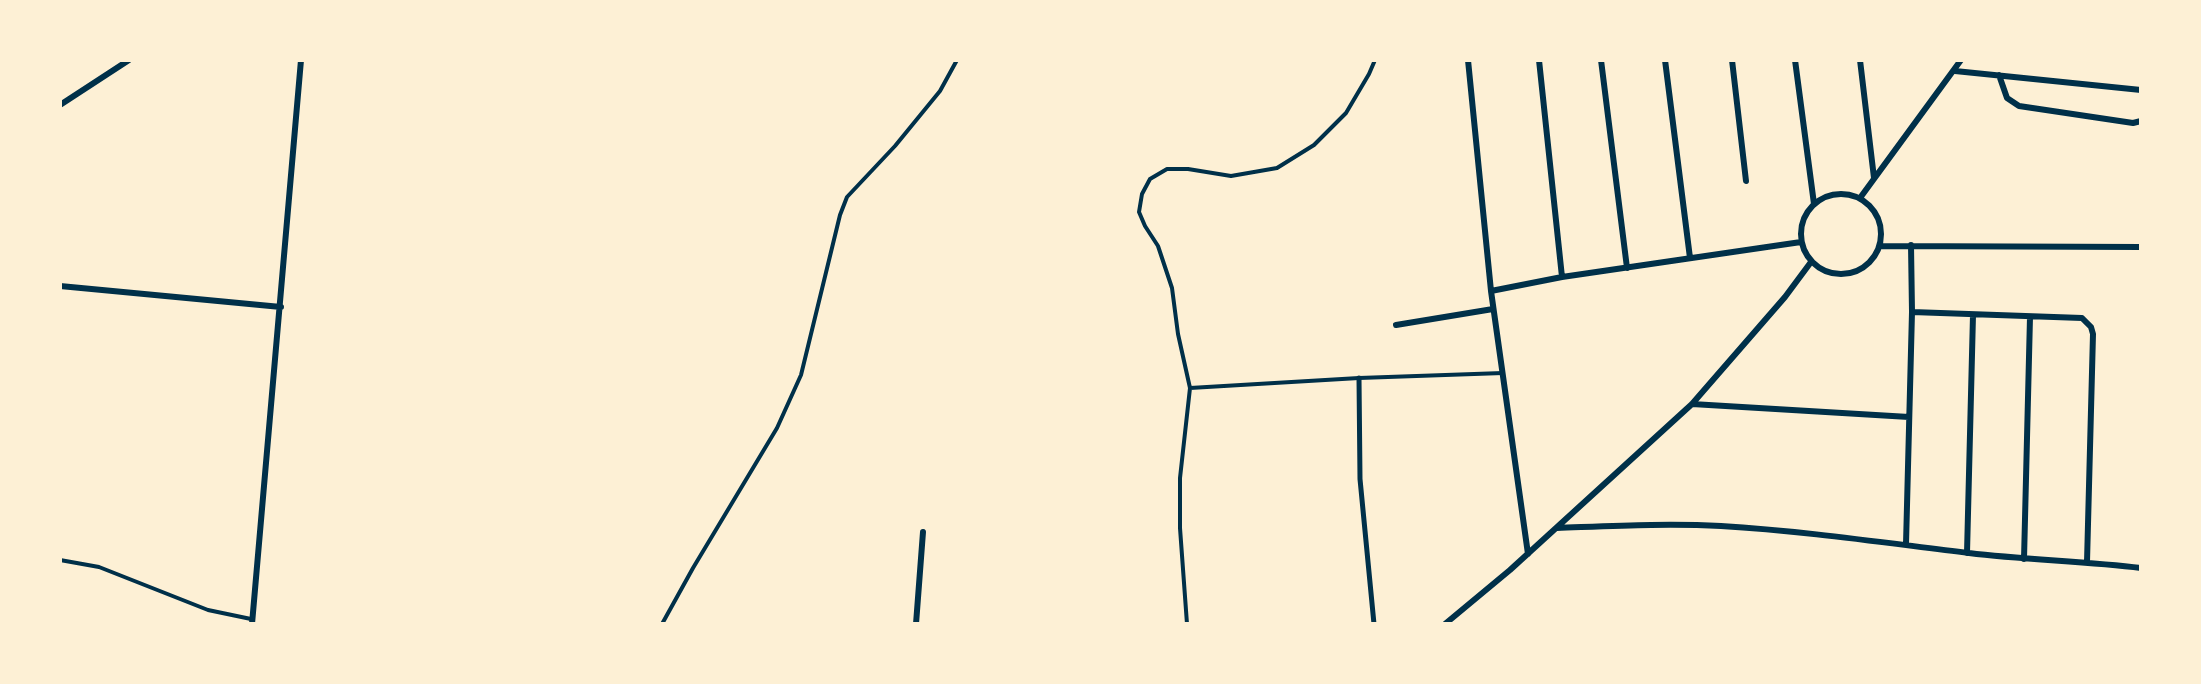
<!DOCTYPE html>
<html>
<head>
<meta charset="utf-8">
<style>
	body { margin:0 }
	#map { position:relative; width:2201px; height:684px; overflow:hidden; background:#fdf0d5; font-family:"Exo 2",sans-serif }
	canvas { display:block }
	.frame { position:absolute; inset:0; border:62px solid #fdf0d5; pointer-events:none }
</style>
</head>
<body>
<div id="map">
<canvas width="2201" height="684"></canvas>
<div class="frame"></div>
</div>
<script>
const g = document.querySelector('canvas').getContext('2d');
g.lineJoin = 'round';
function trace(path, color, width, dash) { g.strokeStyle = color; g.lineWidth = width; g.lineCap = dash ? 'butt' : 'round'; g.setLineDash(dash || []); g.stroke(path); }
trace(new Path2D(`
	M 1190,388 L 1359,378 L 1503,373
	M 60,560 L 99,567 L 208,610 L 251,619
	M 662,624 L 693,568 L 777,428 L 801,375 L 840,215 L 847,197 L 895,146 L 940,91 L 957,60
	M 1187,624 L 1180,528 L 1180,478 L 1190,388 L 1178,334 L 1172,288 L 1158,246 L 1145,226 L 1139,212 L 1142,194 L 1150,179 L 1167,169 L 1188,169 L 1231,176 L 1277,168 L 1314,145 L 1346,113 L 1369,74 L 1375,60`), '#003049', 4);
trace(new Path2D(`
	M 1359,378 L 1360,479 L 1374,624`), '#003049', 5);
trace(new Path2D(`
	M 1468,60 L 1491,291 L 1528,554
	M 1539,60 L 1562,277
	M 1601,60 L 1627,268
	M 1665,60 L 1690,258
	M 1732,60 L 1746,181
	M 1795,60 L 1814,204
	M 1860,60 L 1874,178
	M 1955,71 L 2141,90
	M 1999,75 L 2007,98 L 2019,106 L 2133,123 L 2141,121
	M 60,105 L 129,60
	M1801 234a40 40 0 1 1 80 0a40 40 0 1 1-80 0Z
	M 1860,198 L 1961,60
	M 1880,246 L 2141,247
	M 60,286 L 281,307
	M 1491,291 L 1562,277 L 1801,242
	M 1912,312 L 2082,318 L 2091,327 L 2093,334 L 2087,562
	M 1396,325 L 1493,309
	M 1692,404 L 1909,417
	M 1557,528 C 1612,526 1666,523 1721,526 C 1804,531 1886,543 1969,553 C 2026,560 2084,561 2141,568
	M 1906,544 L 1912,312 L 1911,245
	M 1967,553 L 1973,315
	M 2024,559 L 2030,317
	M 252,624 L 301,60
	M 916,624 L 923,532
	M 1445,624 L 1510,570 L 1692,404 L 1785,297 L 1811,262`), '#003049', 6);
</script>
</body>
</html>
